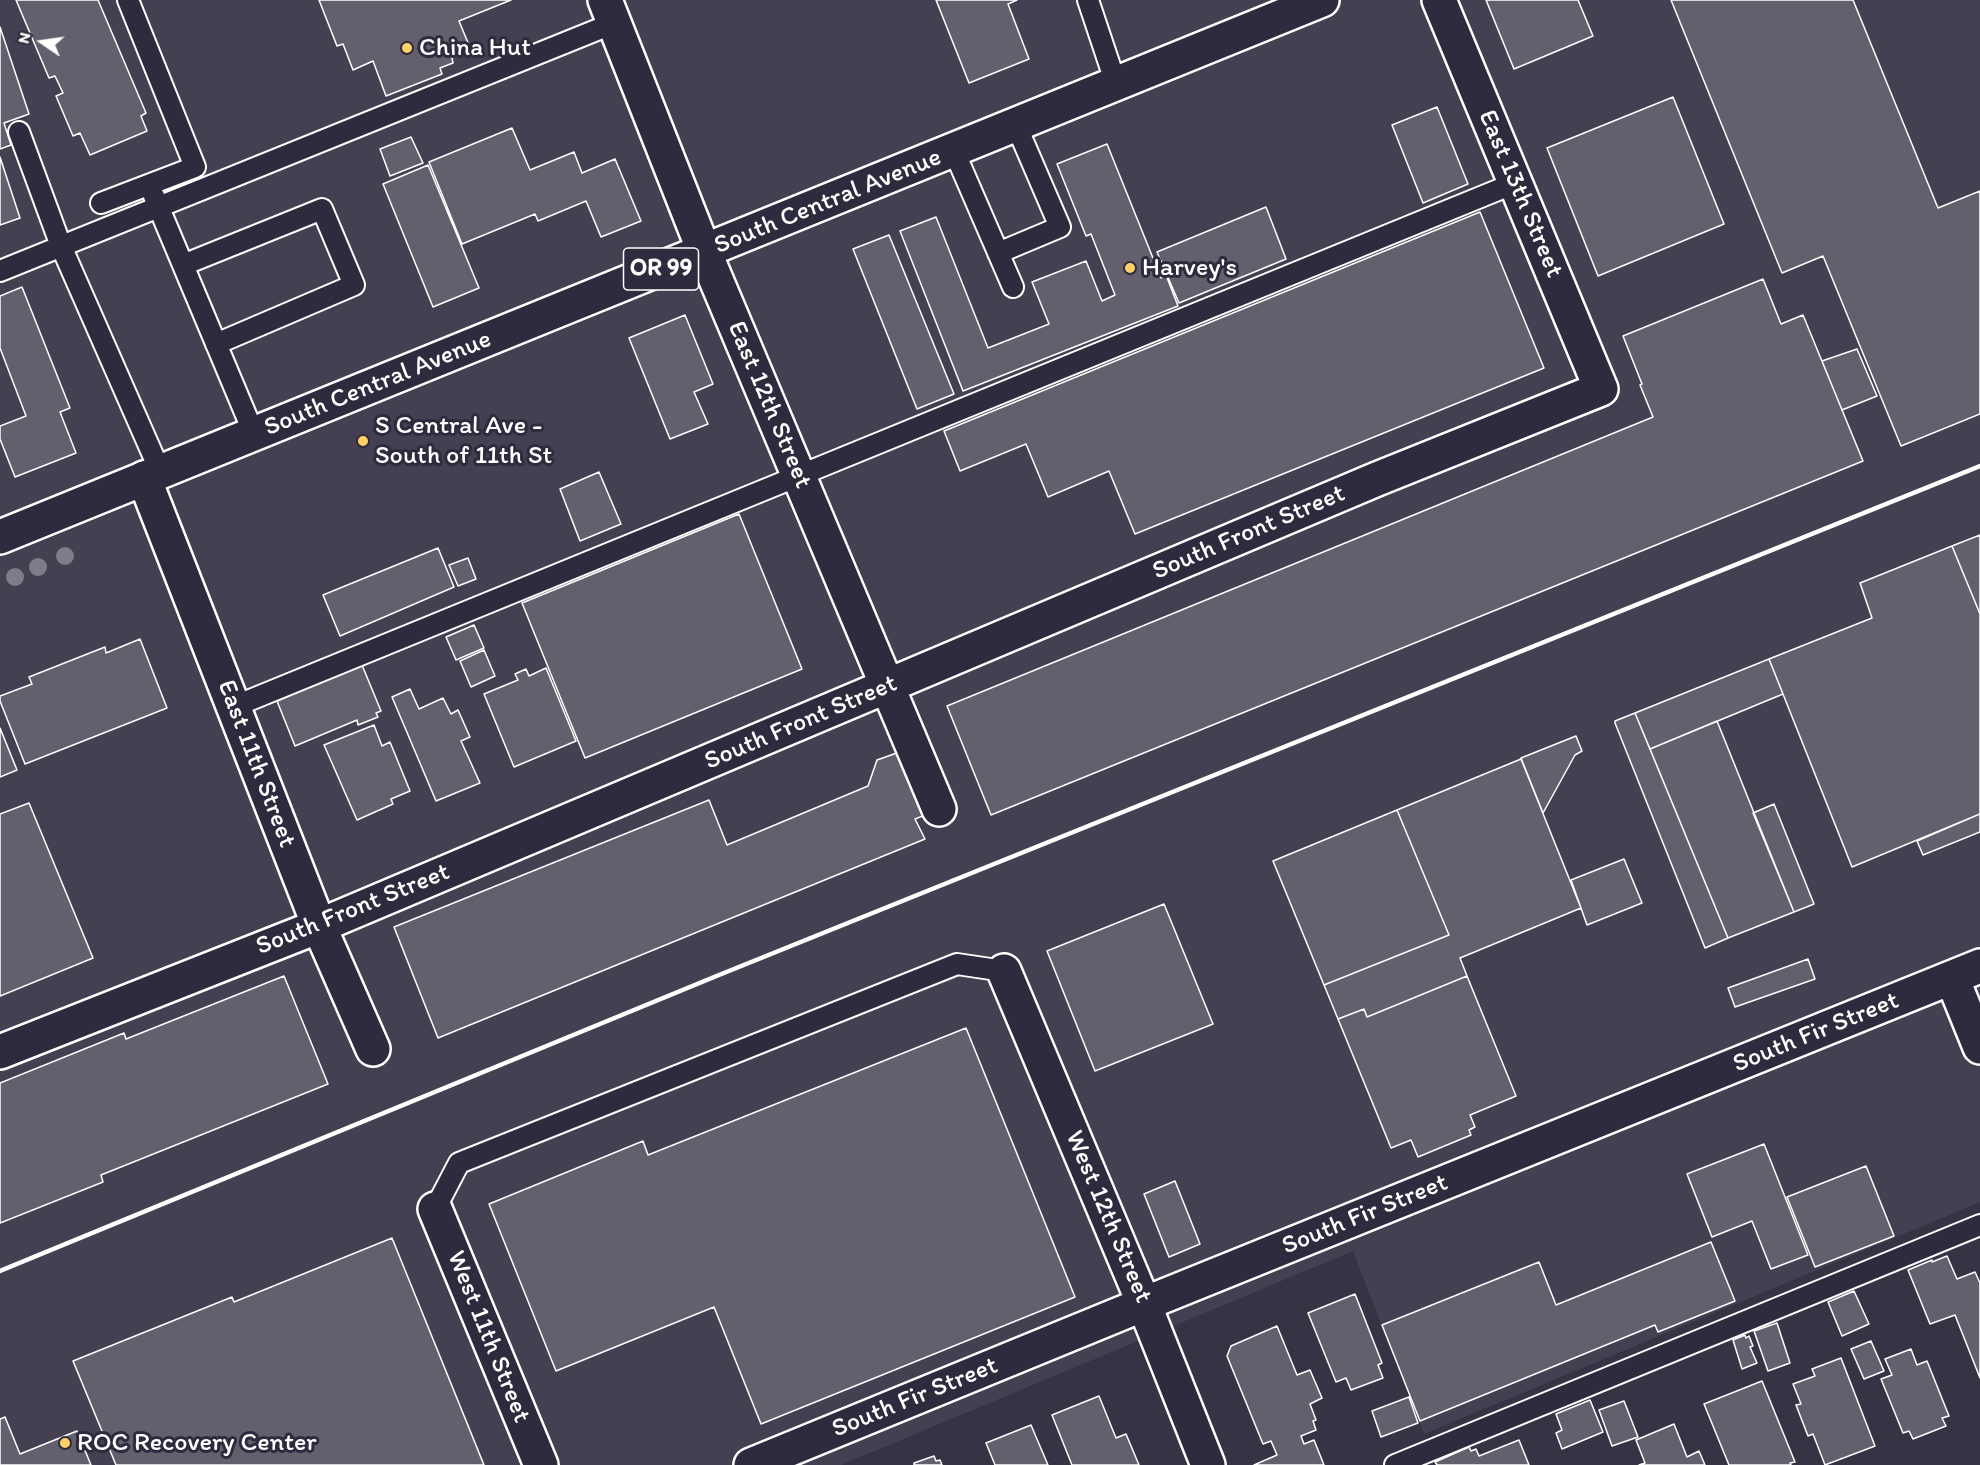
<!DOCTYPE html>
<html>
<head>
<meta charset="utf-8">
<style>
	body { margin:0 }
	#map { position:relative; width:1980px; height:1465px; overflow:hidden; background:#373345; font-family:Itim,sans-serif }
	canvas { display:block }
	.north { position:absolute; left:12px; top:12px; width:60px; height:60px; -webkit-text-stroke:4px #2f2a3d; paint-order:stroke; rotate:283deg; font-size:16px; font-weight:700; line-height:24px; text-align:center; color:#fff }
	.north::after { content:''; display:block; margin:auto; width:21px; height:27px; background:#fff; clip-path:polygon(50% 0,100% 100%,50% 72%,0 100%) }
</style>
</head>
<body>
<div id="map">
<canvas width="1980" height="1465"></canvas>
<div class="north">N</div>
</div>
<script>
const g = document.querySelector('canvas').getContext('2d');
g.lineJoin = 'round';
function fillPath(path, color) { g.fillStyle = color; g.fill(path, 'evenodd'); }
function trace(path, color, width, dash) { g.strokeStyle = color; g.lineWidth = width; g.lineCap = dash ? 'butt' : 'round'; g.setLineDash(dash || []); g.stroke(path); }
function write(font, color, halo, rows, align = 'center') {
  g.font = font + ' Itim,sans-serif'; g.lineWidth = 6; g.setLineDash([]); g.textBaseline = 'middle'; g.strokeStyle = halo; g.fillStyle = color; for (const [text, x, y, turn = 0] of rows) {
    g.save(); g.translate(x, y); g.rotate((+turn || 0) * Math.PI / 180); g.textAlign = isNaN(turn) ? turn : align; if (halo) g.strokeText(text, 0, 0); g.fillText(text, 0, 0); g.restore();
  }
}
fillPath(new Path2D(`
	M 0,0 L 1980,0 L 1980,1202 L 1424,1434 L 1353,1251 L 841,1465 L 0,1465 Z`), '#444051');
const building = new Path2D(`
	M 16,0 L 98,0 L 146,113 L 141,116 L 147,131 L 90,155 L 80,133 L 73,136 L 56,96 L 63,93 L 55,76 L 49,78 Z
	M 319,0 L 511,0 L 459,21 L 471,50 L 452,58 L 453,63 L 440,68 L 442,74 L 386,96 L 373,61 L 353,70 L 343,44 L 337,46 Z
	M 936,0 L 1017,0 L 1008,4 L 1029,59 L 969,83 Z
	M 1486,0 L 1578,0 L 1593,36 L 1514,69 Z
	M 1671,0 L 1853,0 L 1938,208 L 1980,191 L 1980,414 L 1901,446 L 1823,256 L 1782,273 Z
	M 0,27 L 29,114 L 4,123 L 11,145 L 0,149 Z
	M 1673,97 L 1724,224 L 1598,276 L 1547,148 Z
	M 1437,107 L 1468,184 L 1423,203 L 1392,125 Z
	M 512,128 L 530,170 L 574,152 L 582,173 L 615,159 L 641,221 L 601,237 L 586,201 L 538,221 L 535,214 L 462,244 L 429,162 Z
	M 411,137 L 423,163 L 390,176 L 380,149 Z
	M 1107,144 L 1161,278 L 1166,275 L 1178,306 L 963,391 L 900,231 L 936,217 L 988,348 L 1049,324 L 1032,282 L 1086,261 L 1102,301 L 1115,295 L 1091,234 L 1086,236 L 1057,164 Z
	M 0,157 L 20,218 L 0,225 Z
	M 428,165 L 479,288 L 433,307 L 383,184 Z
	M 1266,207 L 1286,259 L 1179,303 L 1157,252 Z
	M 1480,212 L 1544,368 L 1135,534 L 1109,471 L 1048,497 L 1026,444 L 960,471 L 944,431 Z
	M 889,235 L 954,394 L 917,409 L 853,249 Z
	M 1763,279 L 1781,324 L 1803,315 L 1863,461 L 991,815 L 947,706 L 1653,417 L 1640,385 L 1642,384 L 1623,336 Z
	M 22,287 L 70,408 L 60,412 L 76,453 L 15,477 L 0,439 L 0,426 L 26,416 L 0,348 L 0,296 Z
	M 685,315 L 713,384 L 694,392 L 708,424 L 670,439 L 629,338 Z
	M 1857,349 L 1877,396 L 1842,410 L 1822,361 Z
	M 599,472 L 621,524 L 580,541 L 560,489 Z
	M 739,514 L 802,669 L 585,758 L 522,603 Z
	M 1980,535 L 1980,614 L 1952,546 Z
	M 1952,546 L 1980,614 L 1980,814 L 1852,867 L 1769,659 L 1872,618 L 1860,583 Z
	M 438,548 L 454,587 L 340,636 L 323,595 Z
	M 468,558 L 476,579 L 458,586 L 449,565 Z
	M 474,625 L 484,648 L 456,660 L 446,637 Z
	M 140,639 L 167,708 L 25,764 L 0,701 L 0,696 L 32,684 L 29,677 L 105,647 L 106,653 Z
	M 484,650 L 495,676 L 471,687 L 460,661 Z
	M 1769,659 L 1783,694 L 1650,749 L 1635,713 Z
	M 362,665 L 381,711 L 376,713 L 378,717 L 358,725 L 357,720 L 295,746 L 277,701 Z
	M 546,668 L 576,741 L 514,767 L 484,694 L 518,680 L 515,674 L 526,669 L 529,676 Z
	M 410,689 L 419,709 L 443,698 L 451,714 L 458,710 L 470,737 L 461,741 L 480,783 L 436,801 L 392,697 Z
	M 1635,713 L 1728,938 L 1705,948 L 1615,723 L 1615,721 Z
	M 1717,721 L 1794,912 L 1728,938 L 1650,749 Z
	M 374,725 L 382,746 L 390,742 L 410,791 L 391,799 L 393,804 L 357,820 L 324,745 Z
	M 0,728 L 17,770 L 0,777 Z
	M 1576,736 L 1582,751 L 1575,755 L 1543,813 L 1521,758 Z
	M 908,749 L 933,812 L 915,819 L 925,839 L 438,1038 L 394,927 L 709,800 L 727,845 L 868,786 L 877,760 Z
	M 1521,759 L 1581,908 L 1460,958 L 1467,976 L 1367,1017 L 1364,1009 L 1338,1019 L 1324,985 L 1449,935 L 1397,810 Z
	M 29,803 L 93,958 L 0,996 L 0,814 Z
	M 1774,804 L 1814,904 L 1794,912 L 1753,813 Z
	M 1397,810 L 1449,935 L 1324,985 L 1273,861 Z
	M 1980,814 L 1980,832 L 1923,855 L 1917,841 Z
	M 1624,859 L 1642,903 L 1587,925 L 1571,880 Z
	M 1164,904 L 1213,1024 L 1095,1071 L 1047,951 Z
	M 1808,959 L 1815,979 L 1735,1007 L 1728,988 Z
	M 284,976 L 328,1084 L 101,1175 L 103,1182 L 0,1223 L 0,1083 L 124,1033 L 126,1039 Z
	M 1467,976 L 1516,1096 L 1470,1115 L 1475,1127 L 1469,1130 L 1471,1135 L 1418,1157 L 1411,1140 L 1391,1148 L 1338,1019 L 1364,1009 L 1367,1017 Z
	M 966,1028 L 1075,1297 L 761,1424 L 714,1307 L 556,1371 L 489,1204 L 643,1141 L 648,1155 Z
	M 1764,1144 L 1808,1255 L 1771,1269 L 1752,1221 L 1712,1237 L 1687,1174 Z
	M 1866,1166 L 1894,1236 L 1815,1267 L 1787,1197 Z
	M 1175,1181 L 1200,1244 L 1169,1257 L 1144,1194 Z
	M 392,1238 L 484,1465 L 116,1465 L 73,1361 L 232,1297 L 234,1302 Z
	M 1711,1242 L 1735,1301 L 1658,1332 L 1655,1325 L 1420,1421 L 1382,1325 L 1539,1262 L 1556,1305 Z
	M 1947,1256 L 1957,1279 L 1975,1272 L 1980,1283 L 1980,1378 L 1955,1315 L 1930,1324 L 1908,1270 L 1932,1260 L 1932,1262 Z
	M 1854,1291 L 1869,1324 L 1842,1336 L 1828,1302 Z
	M 1355,1294 L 1382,1363 L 1378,1365 L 1383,1378 L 1351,1390 L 1346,1378 L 1336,1382 L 1308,1313 Z
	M 1777,1323 L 1790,1363 L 1768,1371 L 1754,1331 Z
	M 1277,1326 L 1297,1375 L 1310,1370 L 1322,1398 L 1310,1404 L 1316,1420 L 1313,1421 L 1316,1430 L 1301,1436 L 1304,1444 L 1314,1440 L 1324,1465 L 1254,1465 L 1277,1455 L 1271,1441 L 1263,1444 L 1227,1356 L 1231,1346 Z
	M 1745,1335 L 1746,1338 L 1749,1336 L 1753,1346 L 1750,1347 L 1757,1363 L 1742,1369 L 1733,1340 Z
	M 1871,1341 L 1884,1371 L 1864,1379 L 1851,1349 Z
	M 1911,1349 L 1917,1365 L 1927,1361 L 1949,1416 L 1942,1418 L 1946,1426 L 1913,1439 L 1909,1431 L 1903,1433 L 1881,1379 L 1892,1375 L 1885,1359 Z
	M 1841,1358 L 1875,1446 L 1825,1465 L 1813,1434 L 1808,1436 L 1796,1405 L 1801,1404 L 1793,1384 L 1815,1376 L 1812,1369 Z
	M 1762,1381 L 1795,1462 L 1790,1463 L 1791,1465 L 1729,1465 L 1704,1404 Z
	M 1099,1396 L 1116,1438 L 1126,1434 L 1139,1465 L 1072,1465 L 1052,1415 Z
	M 1409,1397 L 1418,1423 L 1381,1437 L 1372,1411 Z
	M 1590,1400 L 1603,1432 L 1562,1449 L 1556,1433 L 1562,1430 L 1556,1414 Z
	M 1624,1401 L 1638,1437 L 1612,1446 L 1599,1410 Z
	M 5,1417 L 20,1454 L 77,1431 L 91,1465 L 0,1465 L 0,1419 Z
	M 1674,1424 L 1687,1457 L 1699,1451 L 1705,1465 L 1639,1465 L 1645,1463 L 1636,1440 Z
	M 1031,1425 L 1048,1465 L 995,1465 L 986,1443 Z
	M 1519,1440 L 1529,1465 L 1437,1465 L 1435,1462 L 1469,1447 L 1471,1451 L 1476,1449 L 1479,1456 Z
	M 934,1456 L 936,1461 L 940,1460 L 942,1465 L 914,1465 L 914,1463 Z`);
fillPath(building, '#635f6d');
trace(building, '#fff', 1.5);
const lane = new Path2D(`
	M 1088,0 L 1116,84
	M 19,132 L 61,246 L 160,471
	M 954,151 L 1013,287
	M 154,196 L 254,434
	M 101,203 L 195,167 L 128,0
	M 998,253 L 1060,227 L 1016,125
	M 183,265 L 322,209 L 354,285 L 216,344
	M 0,271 L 614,23
	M 233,707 L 1515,183
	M 435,1209 L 459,1163 L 957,964 L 1004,971
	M 1395,1465 L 1980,1225`);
const street = new Path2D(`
	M 704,251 L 939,809
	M 144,478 L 319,926 L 373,1049
	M 1004,971 L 1144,1304 L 1208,1465
	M 1952,978 L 1980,1047
	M 0,1052 L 319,926 L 1377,479 L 1601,389 L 1439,0
	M 435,1209 L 541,1465
	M 751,1465 L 1144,1304 L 1980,966`);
const secondary = new Path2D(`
	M 605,0 L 704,251`);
const primary = new Path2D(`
	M 0,537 L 1322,0`);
trace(lane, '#fff', 24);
trace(street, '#fff', 38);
trace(secondary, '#fff', 38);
trace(primary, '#fff', 38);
trace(lane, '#2f2a3d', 20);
trace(street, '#2f2a3d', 33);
trace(secondary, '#2f2a3d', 33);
trace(primary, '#2f2a3d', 33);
trace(new Path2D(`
	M 0,1271 L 719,975 L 1980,466`), '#fff', 4.5);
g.fillStyle = '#7e7c88';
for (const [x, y] of [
	[65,556],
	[38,567],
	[15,577]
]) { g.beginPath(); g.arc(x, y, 9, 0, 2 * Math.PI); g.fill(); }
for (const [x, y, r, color] of [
	[407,48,6,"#ffd166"],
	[1130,268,6,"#ffd166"],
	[363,441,6,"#ffd166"],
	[65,1443,6,"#ffd166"]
]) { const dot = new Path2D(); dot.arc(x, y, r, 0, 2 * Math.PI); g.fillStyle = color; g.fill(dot); trace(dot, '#2f2a3d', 2); }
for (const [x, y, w] of [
	[661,269,75]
]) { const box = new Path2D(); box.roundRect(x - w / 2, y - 21, w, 42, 4.5); g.fillStyle = '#2f2a3d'; g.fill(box); trace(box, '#fff', 1.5); }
write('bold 24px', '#fff', null, [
	["OR 99",661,269]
]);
write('26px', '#fff', '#2f2a3d', [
	["China Hut",419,48],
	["Harvey's",1142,268],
	["S Central Ave -",375,426],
	["South of 11th St",375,456],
	["ROC Recovery Center",77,1443]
], 'left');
write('26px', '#fff', '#2f2a3d', [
	["East 13th Street",1520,194,67],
	["South Central Avenue",828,202,-22],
	["South Central Avenue",378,384,-22],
	["East 12th Street",769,405,67],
	["South Front Street",1249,533,-23],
	["South Front Street",801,723,-23],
	["East 11th Street",256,764,69],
	["South Front Street",353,910,-22],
	["South Fir Street",1816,1033,-22],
	["South Fir Street",1365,1215,-22],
	["West 12th Street",1108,1217,67],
	["West 11th Street",488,1337,68],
	["South Fir Street",915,1398,-22]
]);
</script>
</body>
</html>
